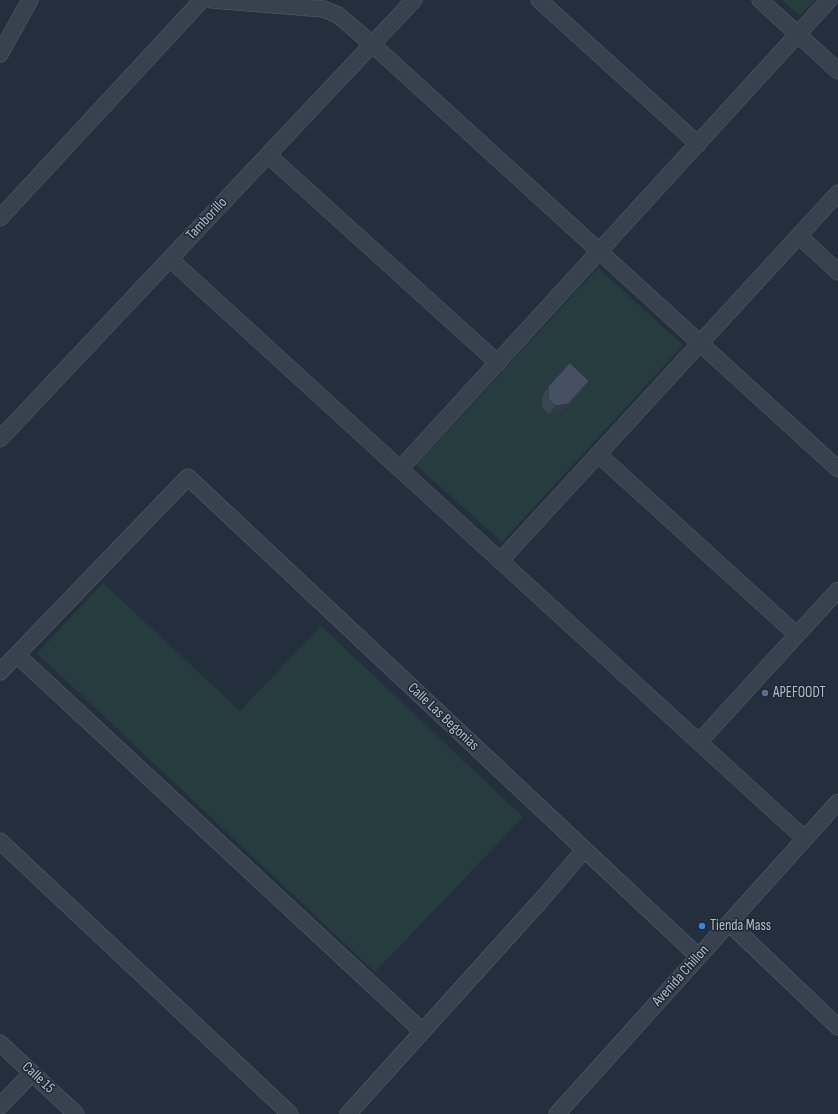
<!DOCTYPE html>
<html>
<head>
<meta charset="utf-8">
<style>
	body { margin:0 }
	canvas { display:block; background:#242f3e }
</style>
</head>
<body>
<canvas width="838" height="1114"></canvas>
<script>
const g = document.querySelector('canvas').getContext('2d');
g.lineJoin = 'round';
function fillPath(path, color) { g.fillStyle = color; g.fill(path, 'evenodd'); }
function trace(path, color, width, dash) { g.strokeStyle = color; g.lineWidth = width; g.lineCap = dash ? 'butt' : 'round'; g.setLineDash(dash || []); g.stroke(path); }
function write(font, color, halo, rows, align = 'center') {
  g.font = font + ' "Sofia Sans Condensed",sans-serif'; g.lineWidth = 3; g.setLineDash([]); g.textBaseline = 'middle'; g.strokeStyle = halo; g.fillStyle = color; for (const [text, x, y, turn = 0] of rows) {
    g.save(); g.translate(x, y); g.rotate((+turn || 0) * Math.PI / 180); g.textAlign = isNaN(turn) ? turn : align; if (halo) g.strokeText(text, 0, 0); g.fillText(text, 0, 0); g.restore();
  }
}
fillPath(new Path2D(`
	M 782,0 L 815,0 L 800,16 Z
	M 598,268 L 683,345 L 502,542 L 416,465 Z
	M 103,583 L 240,711 L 321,626 L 523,817 L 375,972 L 37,653 Z`), '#263c3f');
const street = new Path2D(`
	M 212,0 L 323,9 L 338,15 L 372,44 L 838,469
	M 539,0 L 698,144
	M 760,0 L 838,71
	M 0,54 L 30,0
	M 268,155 L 498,363
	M 0,218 L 202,0
	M 799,236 L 838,272
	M 170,259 L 805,839
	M 0,439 L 414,0
	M 598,454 L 797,635
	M 400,469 L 829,0
	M 500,561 L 838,193
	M 17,655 L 422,1031
	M 0,672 L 188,477 L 699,957
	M 699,742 L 838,590
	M 0,841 L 290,1114
	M 729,923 L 838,1027
	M 0,1043 L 76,1114
	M 0,1106 L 32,1073
	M 348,1114 L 543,898 L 584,850
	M 557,1114 L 838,802`);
trace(street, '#565f6c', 17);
trace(street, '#38414e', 16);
fillPath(new Path2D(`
	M 589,381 L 584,389 L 562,413 L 549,414 L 542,408 L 543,395 L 548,387 Z`), '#3b4654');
fillPath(new Path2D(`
	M 589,381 L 584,389 L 562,413 L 549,414 L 555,406 Z`), '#303945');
const building = new Path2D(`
	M 570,363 L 589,381 L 568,404 L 555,406 L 548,399 L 548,387 Z`);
fillPath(building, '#455162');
trace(building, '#303945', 1);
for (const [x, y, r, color] of [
	[765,693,4,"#5c6f8a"],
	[702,926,4,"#3f7fe0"]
]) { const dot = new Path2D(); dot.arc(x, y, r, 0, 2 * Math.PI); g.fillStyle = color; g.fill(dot); trace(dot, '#1d2633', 1.5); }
write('15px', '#b4bcc9', '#1d2633', [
	["Tamborillo",207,219,-47],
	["Calle Las Begonias",443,717,43],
	["Avenida Chillon",681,976,-48],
	["Calle 15",38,1078,43]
]);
write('15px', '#b4bcc9', '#1d2633', [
	["APEFOODT",773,693],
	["Tienda Mass",710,926]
], 'left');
</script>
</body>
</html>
